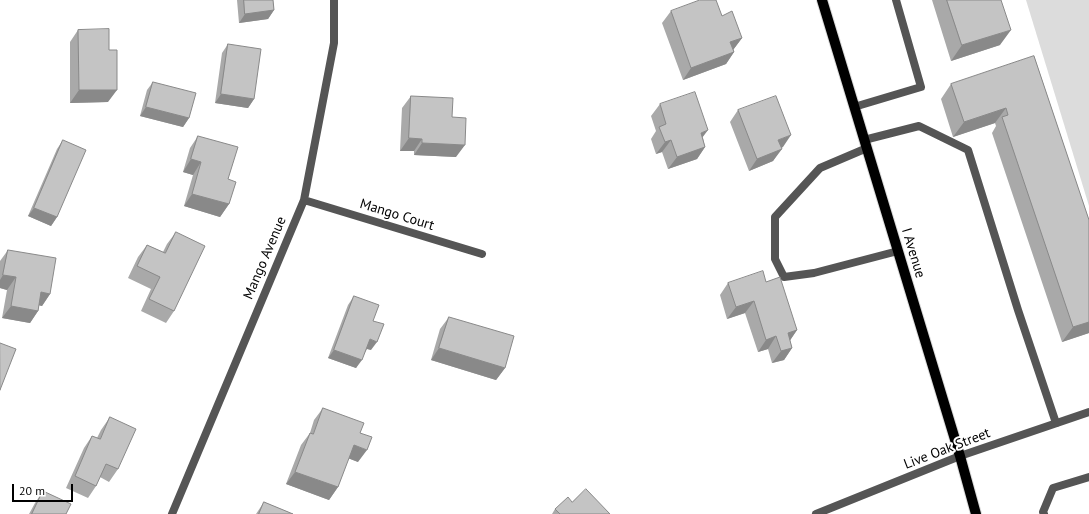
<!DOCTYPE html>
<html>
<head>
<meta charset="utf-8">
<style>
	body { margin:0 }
	#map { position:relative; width:1089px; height:514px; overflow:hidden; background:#fff; font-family:"PT Sans",sans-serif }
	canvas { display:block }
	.scale { position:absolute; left:12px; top:484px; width:61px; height:18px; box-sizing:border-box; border:2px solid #000; border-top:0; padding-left:5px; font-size:12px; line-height:14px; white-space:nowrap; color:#000; -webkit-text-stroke:3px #fff; paint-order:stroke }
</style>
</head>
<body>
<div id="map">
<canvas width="1089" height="514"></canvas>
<div class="scale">20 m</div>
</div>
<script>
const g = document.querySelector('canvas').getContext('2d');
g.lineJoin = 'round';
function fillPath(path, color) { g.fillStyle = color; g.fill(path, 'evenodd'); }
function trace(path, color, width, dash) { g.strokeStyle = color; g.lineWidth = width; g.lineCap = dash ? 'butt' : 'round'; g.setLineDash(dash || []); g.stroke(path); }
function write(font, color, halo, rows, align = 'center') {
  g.font = font + ' "PT Sans",sans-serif'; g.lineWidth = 4; g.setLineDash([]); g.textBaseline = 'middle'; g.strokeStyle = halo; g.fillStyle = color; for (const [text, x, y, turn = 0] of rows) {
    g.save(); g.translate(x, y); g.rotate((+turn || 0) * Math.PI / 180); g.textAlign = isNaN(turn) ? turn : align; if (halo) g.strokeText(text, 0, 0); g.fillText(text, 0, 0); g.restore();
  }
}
fillPath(new Path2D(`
	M 1026,0 L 1089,0 L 1089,206 Z`), '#dcdcdc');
const primary = new Path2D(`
	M 822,0 L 960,456 L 976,514`);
trace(primary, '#dbdbdb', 12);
trace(new Path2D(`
	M 854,107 L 921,87 L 896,0
	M 864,140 L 919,126 L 968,150 L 1018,310 L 1056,423
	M 867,148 L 820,168 L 775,217 L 775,259 L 784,277 L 814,273 L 898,251
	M 1044,514 L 1043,512 L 1053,488 L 1089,477`), '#555', 8);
trace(new Path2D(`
	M 304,200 L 482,254
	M 172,514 L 304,200 L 334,43 L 334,0
	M 816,514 L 960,456 L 1089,412`), '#555', 8);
trace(primary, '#000', 10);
fillPath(new Path2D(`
	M 237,0 L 273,0 L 274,10 L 268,19 L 239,23 Z
	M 932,0 L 1001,0 L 1000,45 L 951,61 Z
	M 671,11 L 722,16 L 742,38 L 733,50 L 734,52 L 726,64 L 683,80 L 662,23 Z
	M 78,30 L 108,102 L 70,103 L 70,42 Z
	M 228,44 L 254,99 L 248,108 L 215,103 L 222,53 Z
	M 1034,56 L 1089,220 L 1089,333 L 1062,342 L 992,133 L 996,126 L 995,123 L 953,137 L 941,99 L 951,84 Z
	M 153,82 L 189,118 L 183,127 L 140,116 L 147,90 Z
	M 411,96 L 452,117 L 456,157 L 414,155 L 414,151 L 400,151 L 402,108 Z
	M 660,104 L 703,138 L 705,147 L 697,159 L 668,169 L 662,152 L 656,154 L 651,139 L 656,131 L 651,116 Z
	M 738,110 L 783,147 L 781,148 L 773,161 L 749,171 L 730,122 Z
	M 198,136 L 228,179 L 229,204 L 220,217 L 184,206 L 193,175 L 183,172 L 190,148 Z
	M 63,140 L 57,217 L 51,226 L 28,216 L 57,149 Z
	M 176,232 L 174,311 L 166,323 L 141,311 L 151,289 L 128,278 L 138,257 L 147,245 L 163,252 L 167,244 Z
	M 8,250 L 50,294 L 42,306 L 39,305 L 38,311 L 30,323 L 2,318 L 7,290 L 0,288 L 0,261 Z
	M 766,282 L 797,330 L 790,340 L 792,348 L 784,360 L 772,363 L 768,349 L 758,352 L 745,313 L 727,319 L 720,295 L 728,283 Z
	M 354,296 L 371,350 L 367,349 L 356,368 L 328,358 L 348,305 Z
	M 449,317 L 505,368 L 496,380 L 431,360 L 440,329 Z
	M 323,408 L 360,433 L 358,462 L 348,458 L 338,487 L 329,500 L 286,484 L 301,445 L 310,433 L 314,420 Z
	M 110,417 L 118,469 L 109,482 L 100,477 L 96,486 L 88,498 L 66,488 L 84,448 L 92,436 L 97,438 L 101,430 Z
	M 43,491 L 66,514 L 29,514 L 35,503 Z
	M 264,502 L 293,514 L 256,514 Z
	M 572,502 L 610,514 L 552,514 L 555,509 Z`), '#a9a9a9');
fillPath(new Path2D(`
	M 274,10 L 268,19 L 239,23 L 245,14 Z
	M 1011,30 L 1000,45 L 951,61 L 962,45 Z
	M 742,38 L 733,50 L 730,42 Z
	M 734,52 L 726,64 L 683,80 L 691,68 Z
	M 79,90 L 117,90 L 108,102 L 70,103 Z
	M 221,94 L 254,99 L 248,108 L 215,103 Z
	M 146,107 L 189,118 L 183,127 L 140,116 Z
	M 1006,108 L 995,123 L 953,137 L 964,122 Z
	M 708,130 L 699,142 L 701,133 Z
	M 791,135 L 783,147 L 770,152 L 778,140 Z
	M 409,138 L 422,139 L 414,151 L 400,151 Z
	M 671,140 L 662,152 L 656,154 L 665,142 Z
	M 422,143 L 465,145 L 456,157 L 414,155 Z
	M 705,147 L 697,159 L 668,169 L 677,157 Z
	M 782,149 L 773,161 L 749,171 L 757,159 Z
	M 191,159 L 201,162 L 193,175 L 183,172 Z
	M 192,194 L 229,204 L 220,217 L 184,206 Z
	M 34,208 L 57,217 L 51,226 L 28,216 Z
	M 3,275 L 16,277 L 7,290 L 0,288 L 0,280 Z
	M 41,292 L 50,294 L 42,306 L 33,304 Z
	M 754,301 L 745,313 L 727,319 L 736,307 Z
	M 11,306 L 38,311 L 30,323 L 2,318 Z
	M 1089,322 L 1089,333 L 1062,342 L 1073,327 Z
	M 797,330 L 789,342 L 788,333 Z
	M 776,336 L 768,349 L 758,352 L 766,340 Z
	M 370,339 L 377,342 L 371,350 L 364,348 Z
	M 439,348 L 505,368 L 496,380 L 431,360 Z
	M 792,348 L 784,360 L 772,363 L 781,351 Z
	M 334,350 L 362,360 L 356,368 L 328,358 Z
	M 354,445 L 367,450 L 358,462 L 345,457 Z
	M 295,472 L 338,487 L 329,500 L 286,484 Z`), '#898989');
const building = new Path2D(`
	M 244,0 L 273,0 L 274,10 L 245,14 Z
	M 700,0 L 716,0 L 722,16 L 732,11 L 742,38 L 730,42 L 734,52 L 691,68 L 671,11 Z
	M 947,0 L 1001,0 L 1011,30 L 962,45 Z
	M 109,29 L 109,50 L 117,50 L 117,90 L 79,90 L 78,30 Z
	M 228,44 L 261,49 L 254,99 L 221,94 Z
	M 1034,56 L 1089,220 L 1089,322 L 1073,327 L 1002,117 L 1008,115 L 1006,108 L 964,122 L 951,84 Z
	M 153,82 L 196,93 L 189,118 L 146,107 Z
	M 695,92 L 708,130 L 701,133 L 705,147 L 677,157 L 671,140 L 665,142 L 659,127 L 666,124 L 660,104 Z
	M 411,96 L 453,98 L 452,117 L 466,118 L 465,145 L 422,143 L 422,139 L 409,138 Z
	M 776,96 L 791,135 L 778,140 L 782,149 L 757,159 L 738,110 Z
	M 198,136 L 238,147 L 228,179 L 236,182 L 229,204 L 192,194 L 201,162 L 191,159 Z
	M 63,140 L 86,150 L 57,217 L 34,208 Z
	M 176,232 L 205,246 L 174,311 L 149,299 L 160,277 L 137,266 L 147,245 L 165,253 Z
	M 8,250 L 56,258 L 50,294 L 41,292 L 38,311 L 11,306 L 16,277 L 3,275 Z
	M 763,271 L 766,282 L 780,277 L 797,330 L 788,333 L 792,348 L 781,351 L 776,336 L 766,340 L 754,301 L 736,307 L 728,283 Z
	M 354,296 L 379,305 L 373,321 L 384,324 L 377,342 L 370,339 L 362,360 L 334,350 Z
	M 449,317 L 514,336 L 505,368 L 439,348 Z
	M 0,343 L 16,349 L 0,390 Z
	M 323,408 L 364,423 L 360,433 L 372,437 L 367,450 L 354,445 L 338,487 L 295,472 L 310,433 L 313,434 Z
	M 110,417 L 136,429 L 118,469 L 106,464 L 96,486 L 75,476 L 92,436 L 100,439 Z
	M 586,489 L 610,514 L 560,514 L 555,509 L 568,497 L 572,502 Z
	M 43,491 L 71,504 L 66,514 L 32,514 Z
	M 264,502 L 293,514 L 259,514 Z`);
fillPath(building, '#c4c4c4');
trace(building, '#898989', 1);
write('14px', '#000', '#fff', [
	["Mango Court",397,215,17],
	["I Avenue",913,253,73],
	["Mango Avenue",265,258,-67],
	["Live Oak Street",947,449,-21]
]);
</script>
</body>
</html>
